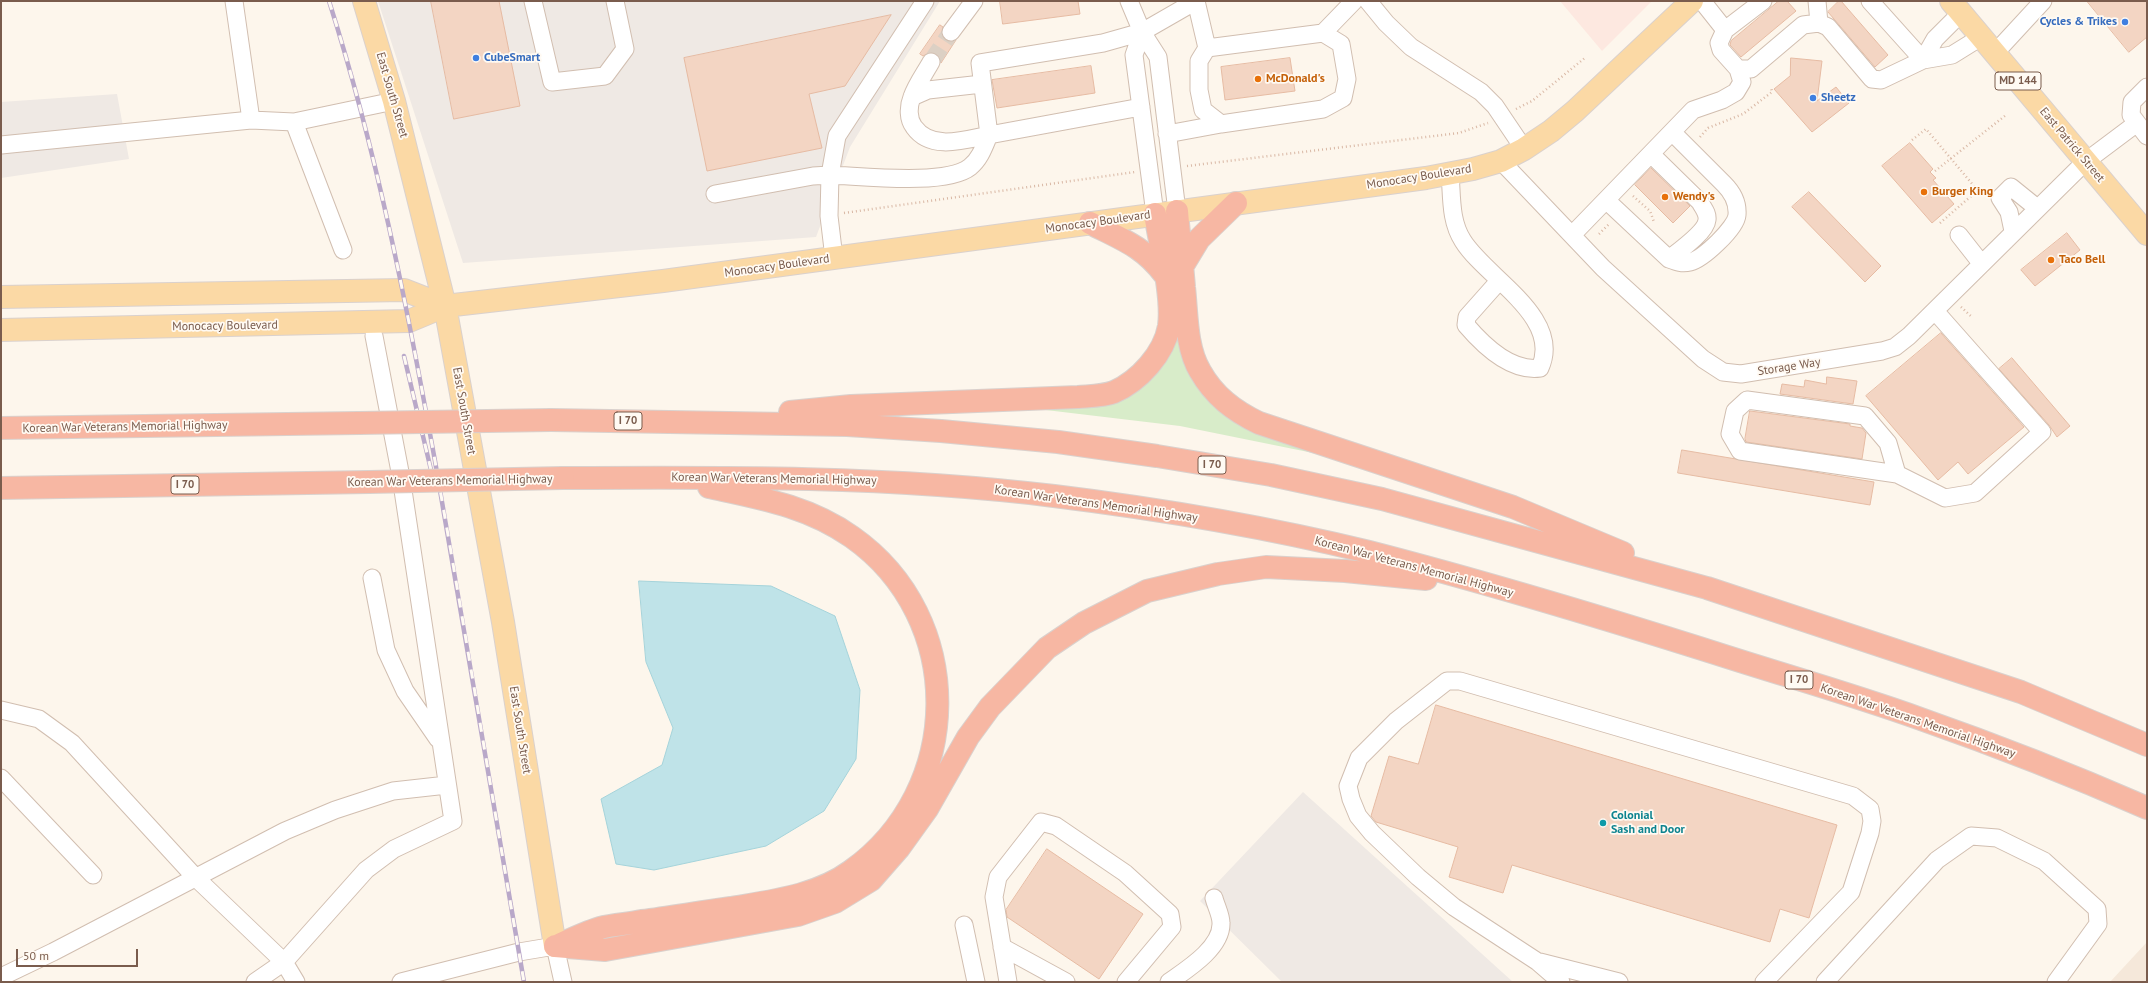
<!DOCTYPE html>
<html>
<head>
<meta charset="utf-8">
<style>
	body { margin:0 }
	#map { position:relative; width:2148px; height:983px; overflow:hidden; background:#fdf6ec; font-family:"PT Sans",sans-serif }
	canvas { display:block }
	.frame { position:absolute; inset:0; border:2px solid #7a5c4d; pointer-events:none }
	.scale { position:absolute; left:16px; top:949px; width:122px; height:18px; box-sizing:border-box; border:2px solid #7a5c4d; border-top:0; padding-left:5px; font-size:12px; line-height:14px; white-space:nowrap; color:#7a5c4d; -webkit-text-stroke:3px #fffaf3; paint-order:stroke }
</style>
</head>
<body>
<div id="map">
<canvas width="2148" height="983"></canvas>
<div class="frame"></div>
<div class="scale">50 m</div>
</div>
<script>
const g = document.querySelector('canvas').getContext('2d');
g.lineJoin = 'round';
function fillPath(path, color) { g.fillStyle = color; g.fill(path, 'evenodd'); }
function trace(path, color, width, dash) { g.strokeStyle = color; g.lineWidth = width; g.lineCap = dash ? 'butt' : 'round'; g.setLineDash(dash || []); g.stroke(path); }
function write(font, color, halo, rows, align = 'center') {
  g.font = font + ' "PT Sans",sans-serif'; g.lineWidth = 3.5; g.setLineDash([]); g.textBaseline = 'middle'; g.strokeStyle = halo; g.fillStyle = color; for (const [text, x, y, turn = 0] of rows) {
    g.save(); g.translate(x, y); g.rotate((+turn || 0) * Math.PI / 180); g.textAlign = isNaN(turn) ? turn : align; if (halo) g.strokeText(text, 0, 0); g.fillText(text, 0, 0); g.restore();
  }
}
fillPath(new Path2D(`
	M 2147,942 L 2147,982 L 2110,982 Z`), '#f5e8da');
fillPath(new Path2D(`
	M 1560,1 L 1652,1 L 1602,51 Z`), '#fde8e0');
fillPath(new Path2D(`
	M 378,1 L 940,1 L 850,147 L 816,237 L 463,263 Z
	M 117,94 L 129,159 L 1,178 L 1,102 Z
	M 1303,792 L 1513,982 L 1282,982 L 1200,901 Z`), '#efe9e4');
fillPath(new Path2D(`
	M 1178,328 L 1188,366 L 1328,456 L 1180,426 L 1029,408 L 1152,377 L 1177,338 Z`), '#d8ecc9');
const water = new Path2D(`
	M 639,581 L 771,586 L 835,616 L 860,690 L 856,759 L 824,811 L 766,846 L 654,870 L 616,864 L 601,799 L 662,765 L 673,728 L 646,662 Z`);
fillPath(water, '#bfe3e8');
trace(water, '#a5d3da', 1);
const building = new Path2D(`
	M 431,1 L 499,1 L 520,106 L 454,119 Z
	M 1000,1 L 1078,1 L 1080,14 L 1003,24 Z
	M 1779,1 L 1787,1 L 1796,11 L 1741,57 L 1730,45 L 1731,41 Z
	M 1839,1 L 1841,1 L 1888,55 L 1875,67 L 1828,12 Z
	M 2087,1 L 2147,1 L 2147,37 L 2129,52 Z
	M 891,15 L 845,86 L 809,94 L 822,148 L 707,171 L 684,58 Z
	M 940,25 L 943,27 L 942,36 L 945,40 L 950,42 L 956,40 L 941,63 L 940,57 L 936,53 L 931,52 L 923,56 L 920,54 Z
	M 1290,58 L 1295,91 L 1225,100 L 1221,67 Z
	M 1791,58 L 1822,61 L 1817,101 L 1836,87 L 1849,103 L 1812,132 L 1774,89 L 1790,76 Z
	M 1091,66 L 1095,93 L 997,108 L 992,80 Z
	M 1910,143 L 1933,169 L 1930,172 L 1936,178 L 1933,180 L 1954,204 L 1932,223 L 1882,166 Z
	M 1651,168 L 1690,206 L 1673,223 L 1635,185 Z
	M 1809,192 L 1881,266 L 1865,282 L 1792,207 Z
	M 2067,233 L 2080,250 L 2035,286 L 2021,270 Z
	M 1941,333 L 2024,427 L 1968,474 L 1958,462 L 1938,480 L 1866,396 Z
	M 2012,358 L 2070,426 L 2057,437 L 2049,425 L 1999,369 Z
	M 1827,377 L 1857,381 L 1853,404 L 1780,394 L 1782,384 L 1804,387 L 1805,380 L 1826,384 Z
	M 1750,411 L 1850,424 L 1850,426 L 1862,428 L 1866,433 L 1862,459 L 1746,442 L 1745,439 Z
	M 1682,450 L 1874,482 L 1870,505 L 1678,473 Z
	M 1436,705 L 1837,825 L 1809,918 L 1780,909 L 1770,942 L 1512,865 L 1503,893 L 1449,877 L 1458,847 L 1376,822 L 1371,816 L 1389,756 L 1418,764 Z
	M 1047,849 L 1143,914 L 1099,979 L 1007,917 L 1006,910 Z`);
fillPath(building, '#f3d5c3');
trace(building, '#e6bba3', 1);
trace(new Path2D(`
	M 931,62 L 951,32`), '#dcd0c4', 17, [17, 8]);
const minor = new Path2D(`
	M 234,1 L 251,120
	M 533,1 L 552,82 L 605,76 L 625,49 L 615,1
	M 1129,1 L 1142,32 L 1158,57 L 1177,211
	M 1196,1 L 1207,48
	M 1368,1 L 1386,23 L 1411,47 L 1481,92 L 1495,106 L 1524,149
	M 1817,1 L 1819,23
	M 1870,1 L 1923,60
	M 1725,30 L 1763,1
	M 951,32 L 974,1
	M 1142,32 L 1134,55 L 1155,214
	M 1323,33 L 1341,44 L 1347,79 L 1343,98 L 1323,109 L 1221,124 L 1203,110 L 1199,90 L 1199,61 L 1207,48 L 1323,33 L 1354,1
	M 1995,53 L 2043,1
	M 1923,60 L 1935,39 L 1961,13
	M 931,62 C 925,73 916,85 912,97 C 908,107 908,119 914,127 C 931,151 964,140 989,135 L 980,63 L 1103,43 L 1142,32 L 1196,1
	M 1738,69 L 1751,69 L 1803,25 L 1819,23 L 1828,27 L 1872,79 L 1881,80 L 1923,60 L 1952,55 L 1981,37
	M 2147,87 L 2132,102 L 2131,115 L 2147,136
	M 912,97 L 928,90 L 982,84
	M 294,122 L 343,250
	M 1167,134 L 1221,124
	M 1,145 L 251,120 L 294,122 L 394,101
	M 1651,154 L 1700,202 C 1703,208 1708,213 1707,220 C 1706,232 1679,251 1669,259
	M 1501,161 L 1603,268 L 1703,359 L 1723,372 L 1741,374 L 1882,351 L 1895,347 L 1909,336 L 2085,162 L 2137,123
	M 1450,173 C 1452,197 1450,221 1463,241 C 1486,278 1563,317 1540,368 C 1511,372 1483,345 1466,325 L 1467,317 L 1499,281
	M 715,194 L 813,176 L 830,175 L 837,136 L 925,1
	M 1606,200 L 1669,259 C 1677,262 1682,264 1690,262 C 1703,259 1736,228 1737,215 C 1738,203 1732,192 1724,184 L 1672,132
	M 2013,231 L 2009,212 L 2000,198 L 2011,187 L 2037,208
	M 1572,235 L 1693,110 L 1722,100 L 1736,92 L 1742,82 L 1738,69 L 1721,50 L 1719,43 L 1725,30 L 1702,1
	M 1959,235 L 1981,263
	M 834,258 L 829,216 L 830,175 C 862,176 946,186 970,167 C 980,159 984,147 989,135 L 1141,107
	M 1897,474 L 1740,451 L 1730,434 L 1735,411 L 1747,400 L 1865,416 L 1888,443 L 1897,474 L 1945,498 L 1975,493 L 2042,432 L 1935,311
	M 372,578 L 386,650 L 405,691 L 438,739
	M 1,710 L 39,719 L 72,743 L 195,877 L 284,962 L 296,982
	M 1,778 L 93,875
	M 964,925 L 976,982
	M 1002,947 L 1066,982
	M 1540,962 L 1619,982
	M 1,977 L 53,952 L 285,831 L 335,810 L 393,791 L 447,785
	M 255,982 L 284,962 L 366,870 L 394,849 L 453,821 L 401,477 L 374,336
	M 401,982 L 519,952 L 555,946 L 563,982
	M 1008,982 L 994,897 L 998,877 L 1041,822 L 1056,826 L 1125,873 L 1170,914 L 1172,927 L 1126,982
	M 1169,982 C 1186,970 1222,948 1221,923 C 1221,915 1216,906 1214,898
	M 1561,982 L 1538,962 L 1454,907 L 1418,877 L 1372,833 L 1358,816 L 1351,799 L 1348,786 L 1359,758 L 1396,721 L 1447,681 L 1460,681 L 1853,796 L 1870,809 L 1872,821 L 1870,833 L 1851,892 L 1764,982
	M 1825,982 L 1937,860 L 1971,836 L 1997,838 L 2044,861 L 2097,909 L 2098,924 L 2056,982`);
const major = new Path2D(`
	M 364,1 L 394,101 L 445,306 L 503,622 L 555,946
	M 1951,1 L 2147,234
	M 1,297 L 404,290 L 445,306
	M 1,330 L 409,321 L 445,306 L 663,281 L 1426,178 L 1473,169 L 1501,161 L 1524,149 L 1551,131 L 1575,111 L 1692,1`);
const highway = new Path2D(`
	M 1177,211 C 1179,237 1182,262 1184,287 C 1187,314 1186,348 1200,371 C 1214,396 1234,411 1259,423 L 1513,507 L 1623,553
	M 1090,223 C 1121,239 1143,246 1164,274
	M 1182,267 L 1199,239 L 1236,203
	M 790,412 L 851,406 L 1078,397 C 1089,396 1104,396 1114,392 C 1139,381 1164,354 1169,326 C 1173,297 1160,244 1155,214
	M 551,420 L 847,425 L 941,431 L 1058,442 L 1157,456 L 1271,475 L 1382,499 L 1707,588 L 2021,692 L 2147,745
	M 1,428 L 359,423
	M 563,478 C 727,477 891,476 1054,496 C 1160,509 1266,527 1369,552 C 1485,582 1601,617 1715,653 C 1783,675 1851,694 1918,718 C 1995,745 2072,775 2147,808
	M 1,488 L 369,482
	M 561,944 C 574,938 587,932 600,928 C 614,924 629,924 642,921 C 672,917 701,912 731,908 C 772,901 817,896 851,871 C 965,790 967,618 852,537 C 808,506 760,498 709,487
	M 555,946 L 605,950 L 798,915 L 835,902 L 871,880 L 899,848 L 927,809 L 968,737 L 990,707 L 1047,648 L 1084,623 L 1147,591 L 1218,574 L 1266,567 L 1345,571 L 1426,579`);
trace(minor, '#d1beb0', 19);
trace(major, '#dad1cd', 24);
trace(highway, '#dad1cd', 24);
trace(new Path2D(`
	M 1516,109 L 1532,101 L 1586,57
	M 1700,137 L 1708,128 L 1743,114 L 1772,92 L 1771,87
	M 1912,140 L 1926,129 L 1984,198
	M 1187,166 L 1459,133 L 1488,123
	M 1935,171 L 2006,115
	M 1633,196 L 1650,211 L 1654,222
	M 844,213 L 1135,172
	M 1940,223 L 1977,191
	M 1599,234 L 1609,224
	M 1961,307 L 1972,317`), '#d9b8a5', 2.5, [1, 3]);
trace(minor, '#fff', 17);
trace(major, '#fbd9a5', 22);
trace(highway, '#f7b7a3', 22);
const rail = new Path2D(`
	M 329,1 C 377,152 407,306 435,461 C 466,635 494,809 524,982
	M 404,356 L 431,470`);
trace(rail, '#b9a8c9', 4.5);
trace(rail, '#fffaf3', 3, [9]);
const highwayBridge = new Path2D(`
	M 359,423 L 551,420
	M 369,482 L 563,478`);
trace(highwayBridge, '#dad1cd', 24, []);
trace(highwayBridge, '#f7b7a3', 22);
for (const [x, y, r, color] of [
	[2125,22,4,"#3f7fe0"],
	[476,58,4,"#3f7fe0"],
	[1258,79,4,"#e8710a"],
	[1813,98,4,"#3f7fe0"],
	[1924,192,4,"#e8710a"],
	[1665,197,4,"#e8710a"],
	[2051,260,4,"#e8710a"],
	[1603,823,4,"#0f9aa8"]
]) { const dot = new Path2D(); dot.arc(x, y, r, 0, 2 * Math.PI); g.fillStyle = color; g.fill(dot); trace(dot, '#fffaf3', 1.5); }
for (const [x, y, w] of [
	[2018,81,46],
	[628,421,28],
	[1212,465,28],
	[185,485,28],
	[1799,680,28]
]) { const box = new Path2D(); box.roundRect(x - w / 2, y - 9, w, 18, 3); g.fillStyle = '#fffaf3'; g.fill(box); trace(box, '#7a5c4d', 1); }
write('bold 11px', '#7a5c4d', null, [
	["MD 144",2018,81],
	["I 70",628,421],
	["I 70",1212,465],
	["I 70",185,485],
	["I 70",1799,680]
]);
write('bold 12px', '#366cbe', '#fffaf3', [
	["Cycles & Trikes",2117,22,"right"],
	["CubeSmart",484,58],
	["Sheetz",1821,98]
], 'left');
write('bold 12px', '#c56008', '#fffaf3', [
	["McDonald's",1266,79],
	["Burger King",1932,192],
	["Wendy's",1673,197],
	["Taco Bell",2059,260]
], 'left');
write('12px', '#7a5c4d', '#fffaf3', [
	["East South Street",392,95,74],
	["East Patrick Street",2072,145,50],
	["Monocacy Boulevard",1419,177,-9],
	["Monocacy Boulevard",1098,222,-8],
	["Monocacy Boulevard",777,266,-8],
	["Monocacy Boulevard",225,326,-1],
	["Storage Way",1789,367,-9],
	["East South Street",464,411,80],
	["Korean War Veterans Memorial Highway",125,427,-1],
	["Korean War Veterans Memorial Highway",774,479,1],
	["Korean War Veterans Memorial Highway",450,481,-1],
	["Korean War Veterans Memorial Highway",1096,504,8],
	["Korean War Veterans Memorial Highway",1414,567,15],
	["Korean War Veterans Memorial Highway",1918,721,19],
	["East South Street",520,730,81]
]);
write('bold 12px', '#0d838f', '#fffaf3', [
	["Colonial",1611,816],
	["Sash and Door",1611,830]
], 'left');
</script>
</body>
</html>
